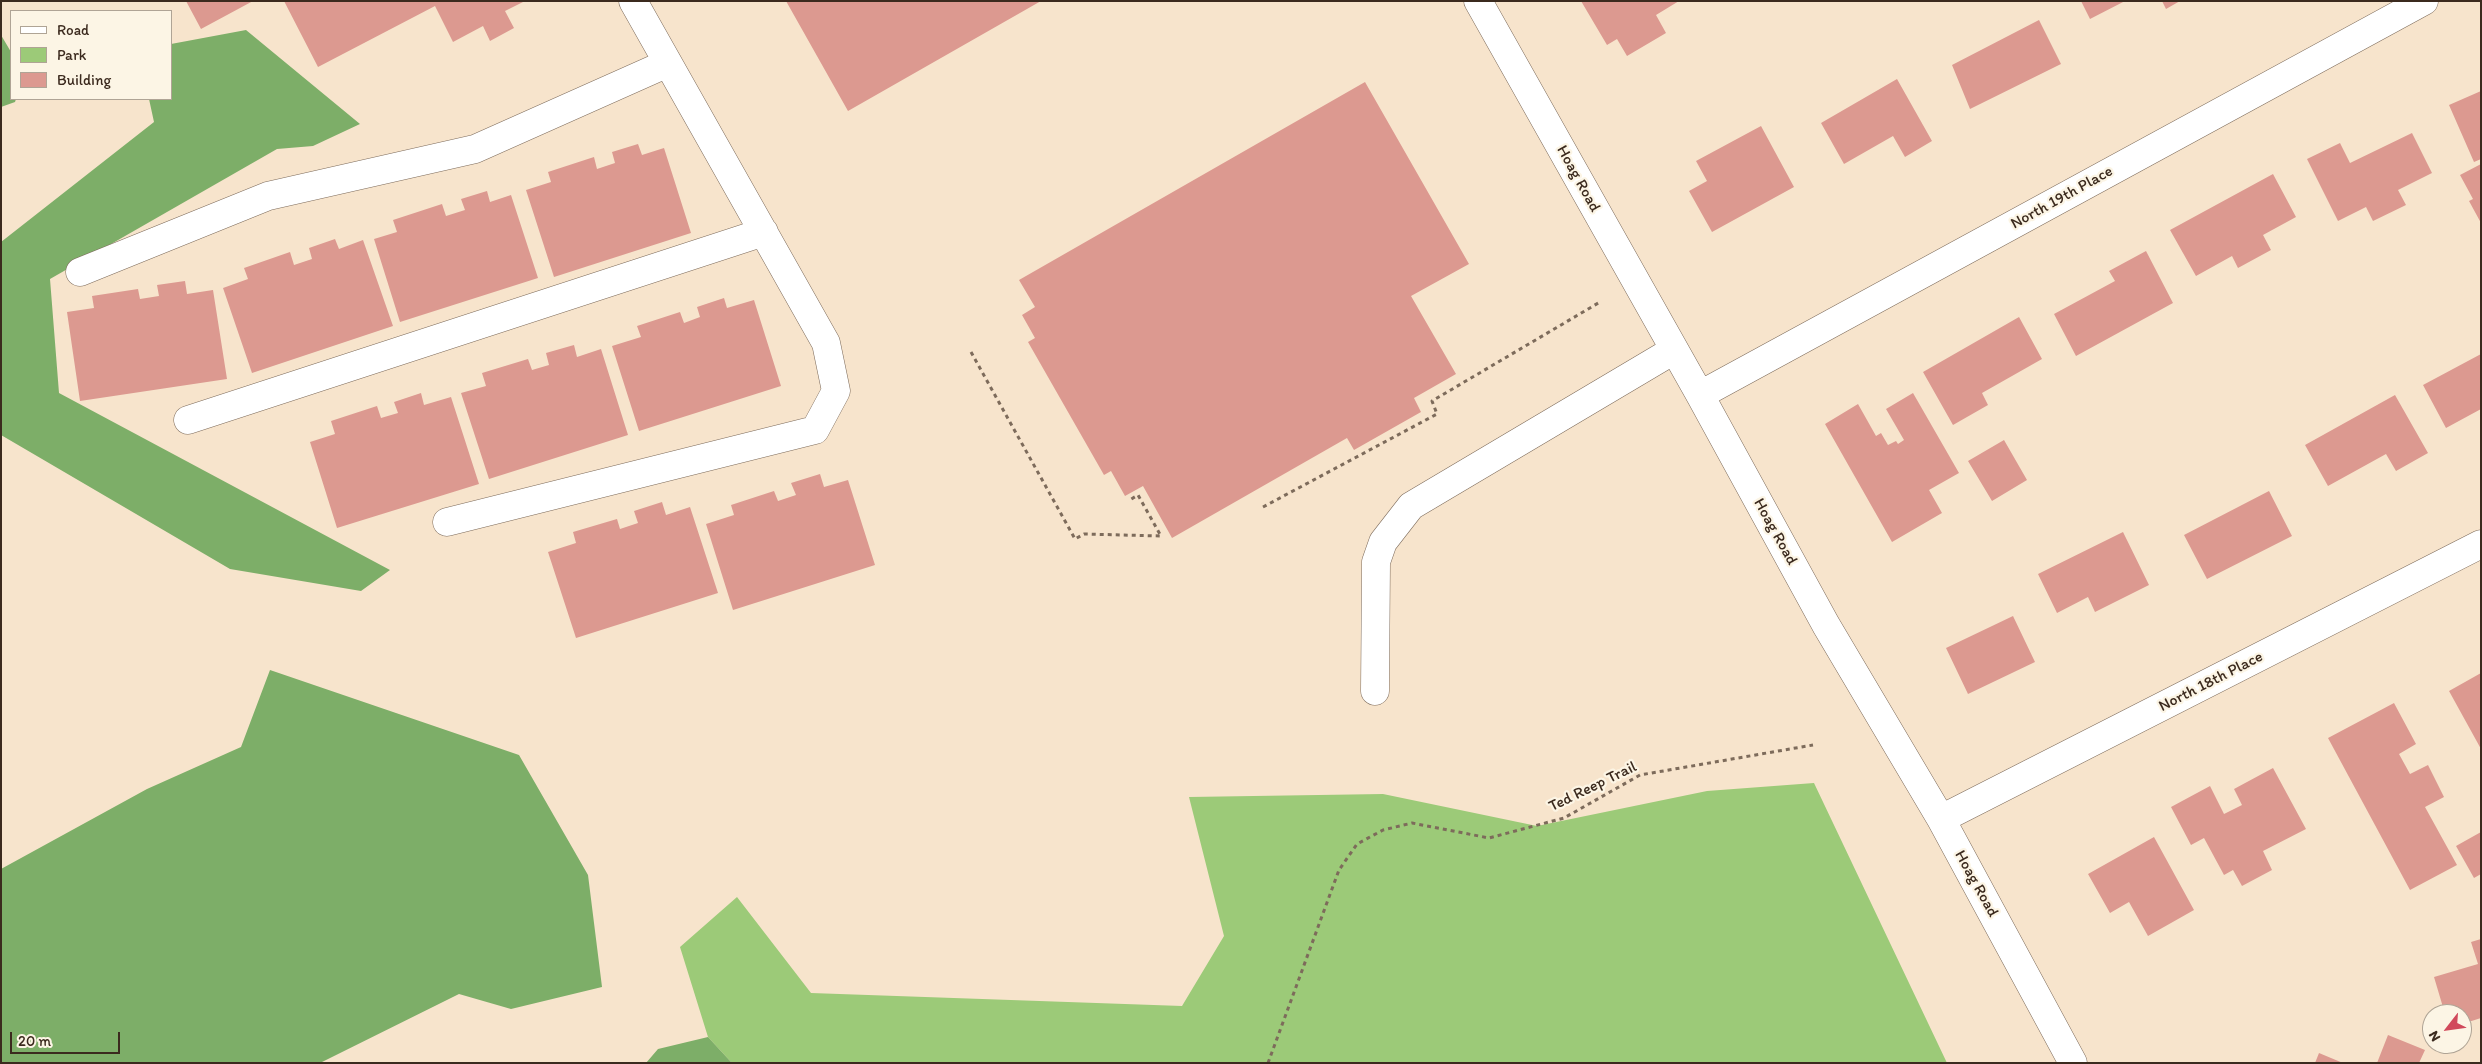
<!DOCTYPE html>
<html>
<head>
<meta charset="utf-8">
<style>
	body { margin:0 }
	#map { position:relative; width:2482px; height:1064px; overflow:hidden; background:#f7e4cc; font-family:Itim,sans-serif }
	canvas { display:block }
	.frame { position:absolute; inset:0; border:2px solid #3b2a1e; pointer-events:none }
	.legend { position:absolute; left:10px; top:10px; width:162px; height:90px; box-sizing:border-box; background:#fcf5e5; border:1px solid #afa495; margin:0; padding:6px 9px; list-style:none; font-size:15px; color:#3b2a1e }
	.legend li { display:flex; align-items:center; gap:10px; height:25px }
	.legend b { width:25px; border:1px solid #afa495 }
	.north { position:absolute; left:2422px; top:1004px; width:50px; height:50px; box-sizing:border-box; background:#fcf5e5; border:1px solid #afa495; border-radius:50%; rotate:240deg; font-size:14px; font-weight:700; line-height:20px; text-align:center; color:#3b2a1e }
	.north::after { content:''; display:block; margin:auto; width:18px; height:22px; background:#d1495b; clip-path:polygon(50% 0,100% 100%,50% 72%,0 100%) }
	.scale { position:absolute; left:10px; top:1032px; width:110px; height:22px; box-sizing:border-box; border:2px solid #3b2a1e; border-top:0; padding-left:6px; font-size:15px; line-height:18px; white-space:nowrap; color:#3b2a1e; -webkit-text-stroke:4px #fcf5e5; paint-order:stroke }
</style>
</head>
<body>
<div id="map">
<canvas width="2482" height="1064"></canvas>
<div class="frame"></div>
<ul class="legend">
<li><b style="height:6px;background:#fff"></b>Road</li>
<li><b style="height:14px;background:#9cca78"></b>Park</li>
<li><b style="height:14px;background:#dc9990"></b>Building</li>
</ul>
<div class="north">N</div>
<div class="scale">20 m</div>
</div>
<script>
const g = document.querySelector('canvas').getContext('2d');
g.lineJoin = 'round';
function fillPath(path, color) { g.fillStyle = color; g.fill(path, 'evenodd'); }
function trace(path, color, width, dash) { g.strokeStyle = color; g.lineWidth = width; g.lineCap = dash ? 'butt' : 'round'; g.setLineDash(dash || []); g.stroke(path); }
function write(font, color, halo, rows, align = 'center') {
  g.font = font + ' Itim,sans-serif'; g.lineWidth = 4.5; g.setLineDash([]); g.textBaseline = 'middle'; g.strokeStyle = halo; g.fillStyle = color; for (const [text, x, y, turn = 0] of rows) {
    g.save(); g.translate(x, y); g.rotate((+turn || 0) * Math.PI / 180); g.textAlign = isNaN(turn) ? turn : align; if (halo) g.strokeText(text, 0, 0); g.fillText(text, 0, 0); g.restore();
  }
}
fillPath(new Path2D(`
	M 1814,783 L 1947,1063 L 732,1063 L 708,1037 L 680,947 L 737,897 L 811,993 L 1182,1006 L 1224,936 L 1189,797 L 1383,794 L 1537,826 L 1707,791 Z`), '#9cca78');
fillPath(new Path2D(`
	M 246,30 L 360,124 L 313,146 L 277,149 L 50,279 L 59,393 L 390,570 L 361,591 L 230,569 L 1,435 L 1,242 L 154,122 L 149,99 L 171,99 L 171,44 Z
	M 1,35 L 11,52 L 11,99 L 16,99 L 15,102 L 1,107 Z
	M 270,670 L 519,755 L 588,875 L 602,987 L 511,1009 L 459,994 L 320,1063 L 1,1063 L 1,869 L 147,789 L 241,747 Z
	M 708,1037 L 732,1063 L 646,1063 L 658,1049 Z`), '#7dae68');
fillPath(new Path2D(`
	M 186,1 L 253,1 L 201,29 Z
	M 284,1 L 525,1 L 505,11 L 514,28 L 490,41 L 483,26 L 453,42 L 435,6 L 318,67 Z
	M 786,1 L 1041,1 L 848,111 Z
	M 1581,1 L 1679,1 L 1656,15 L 1666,33 L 1627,56 L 1617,39 L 1607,45 Z
	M 2081,1 L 2125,1 L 2090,19 Z
	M 2162,1 L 2180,1 L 2166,9 Z
	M 2039,20 L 2061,64 L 1970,109 L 1952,65 Z
	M 1897,79 L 1932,141 L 1905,157 L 1893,136 L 1844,164 L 1821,123 Z
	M 1365,82 L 1469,264 L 1411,296 L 1456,374 L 1414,398 L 1421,412 L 1354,450 L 1347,438 L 1172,538 L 1143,486 L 1125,496 L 1111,471 L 1104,475 L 1028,342 L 1035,338 L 1022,315 L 1035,307 L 1019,280 Z
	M 2481,91 L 2481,159 L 2474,162 L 2449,105 Z
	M 1761,126 L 1794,187 L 1712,232 L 1689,191 L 1707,181 L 1696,161 Z
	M 2412,133 L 2432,173 L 2398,190 L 2406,205 L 2373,221 L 2366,207 L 2338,221 L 2307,159 L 2340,143 L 2350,163 Z
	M 638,144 L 642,155 L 664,148 L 691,233 L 554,277 L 526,190 L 551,182 L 548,172 L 594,157 L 597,169 L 615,163 L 612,152 Z
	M 2481,164 L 2481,223 L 2469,201 L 2473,199 L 2460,175 Z
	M 2273,174 L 2296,217 L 2263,235 L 2271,250 L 2238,268 L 2232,256 L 2196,276 L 2170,230 Z
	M 487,191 L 490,202 L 511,195 L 538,278 L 400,322 L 374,239 L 397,232 L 393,220 L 442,204 L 446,216 L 465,210 L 461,199 Z
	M 335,239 L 339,249 L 363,240 L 393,326 L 252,373 L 223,288 L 248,279 L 244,268 L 290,252 L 294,265 L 312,259 L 309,248 Z
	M 2146,251 L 2173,303 L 2076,356 L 2054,314 L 2115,281 L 2109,271 Z
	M 185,281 L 187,294 L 213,290 L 227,379 L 80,401 L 67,312 L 94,308 L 92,296 L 138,289 L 140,299 L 159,296 L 157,285 Z
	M 724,298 L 727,308 L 754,300 L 781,386 L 639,431 L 612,346 L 641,337 L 637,326 L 680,312 L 684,323 L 700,317 L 697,307 Z
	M 2019,317 L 2042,359 L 1982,393 L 1988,405 L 1953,425 L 1923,372 Z
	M 574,345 L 577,357 L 601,349 L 628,435 L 489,479 L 461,393 L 486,386 L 482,373 L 528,359 L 532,370 L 549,365 L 546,353 Z
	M 2481,354 L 2481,409 L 2446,428 L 2423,385 Z
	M 421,393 L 424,405 L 451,397 L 479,484 L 337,528 L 310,442 L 335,434 L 331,421 L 377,406 L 381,418 L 398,413 L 394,402 Z
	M 1913,393 L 1959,473 L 1929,490 L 1942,513 L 1892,542 L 1825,424 L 1858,404 L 1876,436 L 1881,433 L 1888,445 L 1896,441 L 1898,444 L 1904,440 L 1886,409 Z
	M 2395,395 L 2428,453 L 2396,471 L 2386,454 L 2328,486 L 2305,445 Z
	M 2004,440 L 2027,480 L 1992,501 L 1968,461 Z
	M 820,474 L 824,487 L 848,480 L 875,565 L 733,610 L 706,524 L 734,515 L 731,505 L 774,491 L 778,501 L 796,495 L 791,483 Z
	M 2269,491 L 2292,536 L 2207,579 L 2184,535 Z
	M 662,502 L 666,515 L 690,507 L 718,593 L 576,638 L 548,552 L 576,543 L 573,532 L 617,519 L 620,529 L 638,523 L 634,511 Z
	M 2123,532 L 2149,585 L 2095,612 L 2088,597 L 2057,613 L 2038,574 Z
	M 2013,616 L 2035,662 L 1968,694 L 1946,648 Z
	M 2481,673 L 2481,749 L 2449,691 Z
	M 2394,703 L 2416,744 L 2399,754 L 2410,774 L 2428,765 L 2444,797 L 2425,807 L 2457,865 L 2410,890 L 2328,738 Z
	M 2273,768 L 2306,829 L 2263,851 L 2272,870 L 2242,886 L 2233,870 L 2224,875 L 2204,838 L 2191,845 L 2171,807 L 2210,786 L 2224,814 L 2242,805 L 2234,789 Z
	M 2481,832 L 2481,874 L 2474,878 L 2456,846 Z
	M 2154,837 L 2194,910 L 2148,936 L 2129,902 L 2110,913 L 2088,874 Z
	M 2481,939 L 2481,1018 L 2462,1024 L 2462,1014 L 2445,1014 L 2434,977 L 2478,964 L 2471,942 Z
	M 2388,1035 L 2425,1050 L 2419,1063 L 2377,1063 Z
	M 2319,1053 L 2343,1063 L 2315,1063 Z`), '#dc9990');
const minor = new Path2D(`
	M 1478,1 L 1700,395 L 1826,625 L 1941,819 L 2073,1063
	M 80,272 L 268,196 L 475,149 L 668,63
	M 1700,395 L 2424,1
	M 188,420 L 764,232
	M 447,522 L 815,430 L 836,391 L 826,343 L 633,1
	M 1375,691 L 1376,562 L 1383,542 L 1411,506 L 1674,350
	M 1941,819 L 2481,544`);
trace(minor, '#7d6b5b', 29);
trace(new Path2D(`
	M 971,352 L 1075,539 L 1084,534 L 1161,536 L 1138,495 L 1128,501
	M 1263,507 L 1437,414 L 1432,401 L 1600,302
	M 1268,1063 L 1339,870 L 1357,844 L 1383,830 L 1412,823 L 1489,838 L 1564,818 L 1640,775 L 1813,745`), '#7d6b5b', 3, [4, 4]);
trace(minor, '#fff', 28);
write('16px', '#3b2a1e', '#fcf5e5', [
	["Hoag Road",1578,179,61],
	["North 19th Place",2062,198,-29],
	["Hoag Road",1775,532,61],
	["North 18th Place",2211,682,-27],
	["Ted Reep Trail",1593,787,-26],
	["Hoag Road",1976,884,61]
]);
</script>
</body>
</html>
